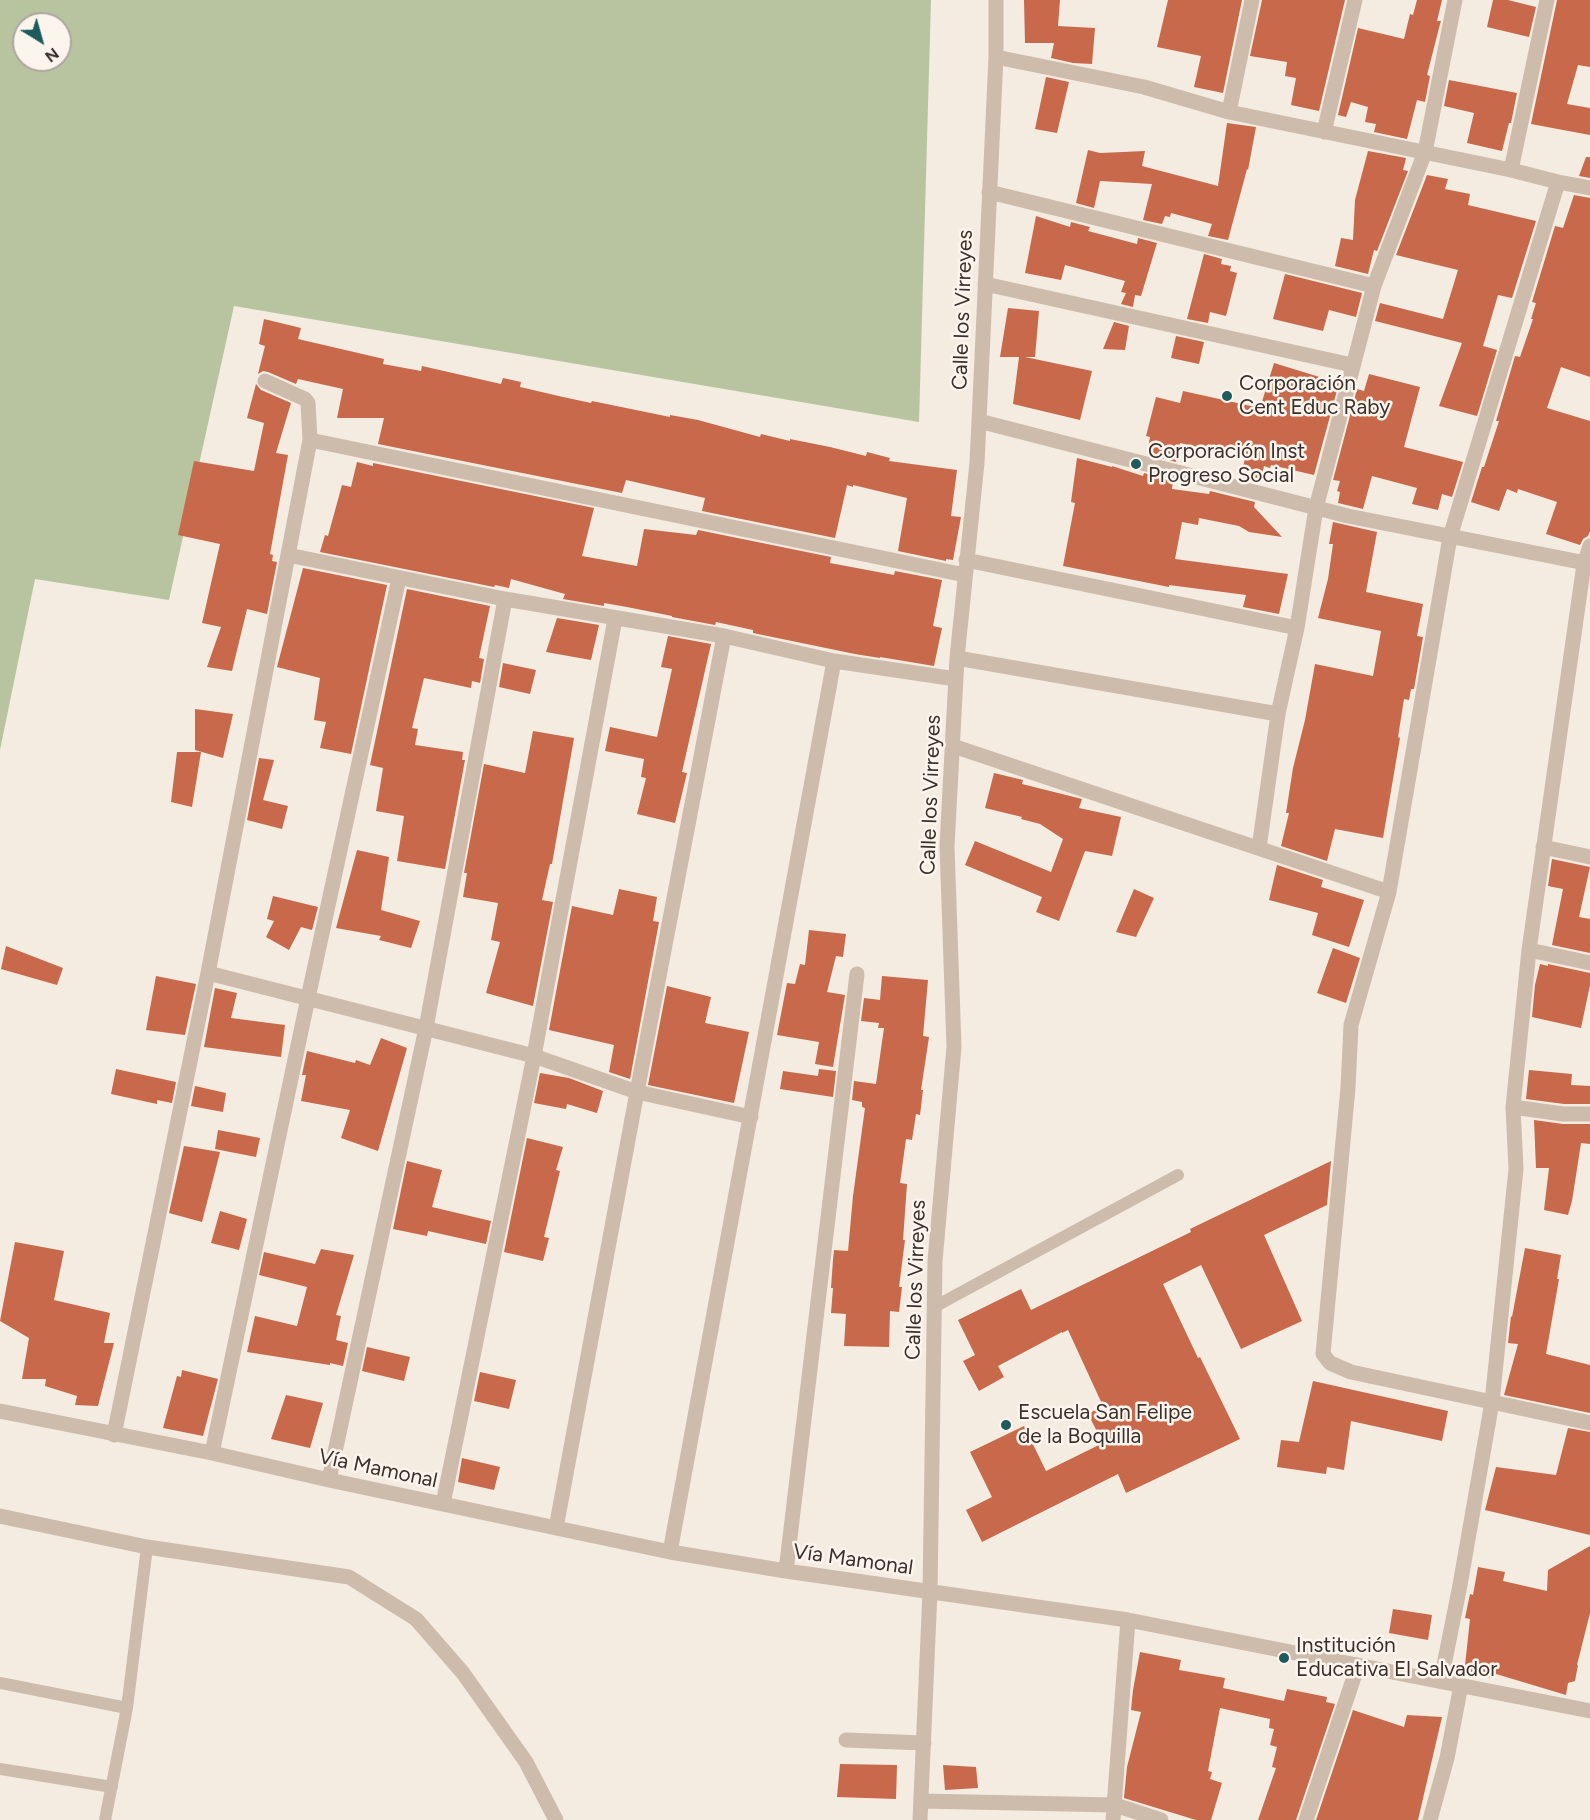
<!DOCTYPE html>
<html>
<head>
<meta charset="utf-8">
<style>
	body { margin:0 }
	#map { position:relative; width:1590px; height:1820px; overflow:hidden; background:#f4ebe1; font-family:Figtree,sans-serif }
	canvas { display:block }
	.north { position:absolute; left:12px; top:12px; width:60px; height:60px; box-sizing:border-box; background:#fbf5ee; border:2px solid #aea6a0; border-radius:50%; rotate:143deg; font-size:16px; font-weight:700; line-height:24px; text-align:center; color:#3b302b }
	.north::after { content:''; display:block; margin:auto; width:21px; height:27px; background:#1f5a5e; clip-path:polygon(50% 0,100% 100%,50% 72%,0 100%) }
</style>
</head>
<body>
<div id="map">
<canvas width="1590" height="1820"></canvas>
<div class="north">N</div>
</div>
<script>
const g = document.querySelector('canvas').getContext('2d');
g.lineJoin = 'round';
function fillPath(path, color) { g.fillStyle = color; g.fill(path, 'evenodd'); }
function trace(path, color, width, dash) { g.strokeStyle = color; g.lineWidth = width; g.lineCap = dash ? 'butt' : 'round'; g.setLineDash(dash || []); g.stroke(path); }
function write(font, color, halo, rows, align = 'center') {
  g.font = font + ' Figtree,sans-serif'; g.lineWidth = 5; g.setLineDash([]); g.textBaseline = 'middle'; g.strokeStyle = halo; g.fillStyle = color; for (const [text, x, y, turn = 0] of rows) {
    g.save(); g.translate(x, y); g.rotate((+turn || 0) * Math.PI / 180); g.textAlign = isNaN(turn) ? turn : align; if (halo) g.strokeText(text, 0, 0); g.fillText(text, 0, 0); g.restore();
  }
}
fillPath(new Path2D(`
	M 0,0 L 931,0 L 919,422 L 234,306 L 169,600 L 35,579 L 0,750 ZM 24,24 L 60,24 L 60,60 L 24,60 Z`), '#b8c4a0');
fillPath(new Path2D(`
	M 1024,0 L 1060,0 L 1058,26 L 1095,28 L 1092,64 L 1073,63 L 1051,58 L 1054,43 L 1025,43 Z
	M 1168,0 L 1242,0 L 1223,93 L 1194,87 L 1201,56 L 1157,47 Z
	M 1262,0 L 1345,0 L 1319,111 L 1291,105 L 1296,78 L 1285,76 L 1287,62 L 1250,56 Z
	M 1417,0 L 1442,0 L 1437,21 L 1441,21 L 1440,24 L 1427,75 L 1430,76 L 1425,102 L 1417,100 L 1407,139 L 1374,132 L 1376,124 L 1365,122 L 1368,107 L 1351,102 L 1346,117 L 1338,115 L 1358,28 L 1404,39 L 1410,14 L 1413,15 Z
	M 1493,0 L 1508,0 L 1536,7 L 1529,37 L 1487,27 Z
	M 1557,0 L 1590,0 L 1590,67 L 1578,65 L 1567,104 L 1590,108 L 1590,135 L 1531,124 Z
	M 1046,77 L 1069,82 L 1057,133 L 1035,129 Z
	M 1449,80 L 1517,93 L 1511,123 L 1509,123 L 1502,151 L 1467,143 L 1474,113 L 1444,106 Z
	M 1227,123 L 1256,127 L 1248,170 L 1247,169 L 1228,240 L 1208,236 L 1212,224 L 1171,213 L 1170,217 L 1165,216 L 1162,224 L 1143,220 L 1152,184 L 1100,181 L 1094,208 L 1076,203 L 1088,150 L 1100,153 L 1145,151 L 1142,166 L 1218,186 Z
	M 1368,151 L 1406,158 L 1403,170 L 1408,171 L 1377,251 L 1374,250 L 1368,274 L 1335,266 L 1341,238 L 1353,240 L 1355,200 Z
	M 1586,157 L 1590,157 L 1590,178 L 1579,176 Z
	M 1427,175 L 1448,179 L 1445,189 L 1470,194 L 1468,205 L 1536,221 L 1512,298 L 1498,295 L 1483,346 L 1497,350 L 1477,416 L 1439,406 L 1462,343 L 1375,321 L 1380,303 L 1443,319 L 1458,270 L 1396,255 Z
	M 1574,195 L 1590,198 L 1590,377 L 1561,367 L 1547,408 L 1590,421 L 1590,531 L 1588,536 L 1583,539 L 1580,545 L 1546,534 L 1557,502 L 1518,489 L 1517,493 L 1507,489 L 1499,511 L 1471,502 L 1482,467 L 1484,467 L 1499,421 L 1496,421 L 1515,356 L 1520,357 L 1533,319 L 1531,319 L 1536,303 L 1532,302 L 1555,226 L 1563,228 Z
	M 1036,216 L 1070,227 L 1071,222 L 1090,227 L 1088,231 L 1137,244 L 1138,238 L 1157,243 L 1141,296 L 1135,295 L 1133,307 L 1121,304 L 1126,293 L 1121,292 L 1125,281 L 1065,265 L 1061,280 L 1025,273 Z
	M 1204,254 L 1222,259 L 1221,264 L 1231,266 L 1230,271 L 1237,273 L 1226,316 L 1210,312 L 1208,323 L 1187,319 Z
	M 1285,274 L 1362,293 L 1356,317 L 1329,310 L 1323,331 L 1273,319 Z
	M 1008,308 L 1039,311 L 1035,357 L 1025,357 L 1092,371 L 1080,420 L 1013,404 L 1019,357 L 1000,357 Z
	M 264,319 L 301,328 L 298,339 L 384,359 L 383,364 L 421,371 L 422,366 L 501,384 L 503,378 L 521,382 L 520,387 L 563,397 L 591,403 L 592,401 L 670,417 L 670,415 L 698,420 L 760,437 L 761,434 L 790,441 L 790,439 L 830,447 L 866,456 L 867,452 L 890,458 L 889,461 L 957,470 L 951,516 L 961,517 L 953,560 L 946,559 L 946,561 L 898,551 L 907,498 L 853,485 L 853,487 L 847,485 L 835,538 L 702,511 L 705,498 L 626,480 L 622,493 L 378,444 L 384,418 L 337,418 L 343,389 L 298,379 L 296,384 L 268,372 L 263,371 L 258,374 L 265,346 L 259,344 Z
	M 1114,322 L 1129,326 L 1125,350 L 1103,349 Z
	M 1176,336 L 1204,342 L 1199,364 L 1171,358 Z
	M 1274,363 L 1339,383 L 1314,475 L 1271,465 L 1270,468 L 1264,466 L 1260,483 L 1240,478 L 1246,455 L 1207,445 L 1206,449 L 1180,443 L 1176,462 L 1147,454 L 1150,437 L 1146,436 L 1156,397 L 1180,403 L 1183,391 L 1260,408 Z
	M 1369,374 L 1420,387 L 1404,447 L 1463,462 L 1452,497 L 1442,494 L 1438,510 L 1412,504 L 1417,488 L 1372,476 L 1363,509 L 1338,503 L 1340,492 L 1337,491 L 1340,481 L 1333,480 L 1357,389 L 1364,391 Z
	M 256,384 L 261,390 L 291,403 L 276,453 L 288,455 L 270,554 L 273,555 L 272,561 L 277,562 L 267,614 L 247,609 L 232,671 L 207,667 L 221,627 L 202,623 L 220,544 L 178,535 L 194,461 L 254,471 L 264,423 L 247,418 Z
	M 1077,458 L 1112,467 L 1112,466 L 1143,476 L 1144,473 L 1173,481 L 1172,489 L 1209,494 L 1210,491 L 1255,502 L 1254,507 L 1282,537 L 1249,532 L 1239,526 L 1199,518 L 1198,525 L 1182,522 L 1175,559 L 1288,574 L 1279,614 L 1243,607 L 1246,595 L 1169,585 L 1169,587 L 1063,566 L 1075,503 L 1071,502 Z
	M 357,462 L 373,466 L 373,463 L 594,508 L 582,556 L 637,566 L 644,529 L 696,535 L 698,530 L 831,557 L 830,563 L 894,575 L 895,571 L 942,580 L 933,626 L 942,628 L 934,666 L 880,657 L 880,658 L 855,654 L 753,633 L 753,630 L 716,622 L 715,625 L 672,617 L 672,616 L 627,607 L 604,603 L 604,606 L 563,599 L 565,594 L 511,579 L 509,588 L 495,585 L 494,587 L 320,552 L 325,535 L 328,536 L 342,485 L 351,487 Z
	M 1333,522 L 1377,532 L 1366,592 L 1423,604 L 1417,636 L 1423,637 L 1414,689 L 1411,689 L 1409,700 L 1404,699 L 1398,737 L 1400,738 L 1383,838 L 1335,829 L 1327,861 L 1281,846 L 1289,813 L 1286,813 L 1293,768 L 1305,720 L 1315,664 L 1373,676 L 1381,631 L 1318,618 L 1328,579 L 1333,544 L 1329,544 Z
	M 303,568 L 387,585 L 351,754 L 320,748 L 326,722 L 314,720 L 320,678 L 277,667 Z
	M 407,589 L 490,606 L 479,658 L 484,659 L 480,683 L 472,681 L 471,688 L 424,678 L 412,728 L 418,729 L 415,745 L 463,752 L 462,760 L 465,760 L 445,869 L 397,861 L 404,816 L 376,811 L 383,768 L 370,765 Z
	M 557,618 L 599,625 L 591,660 L 546,652 Z
	M 668,636 L 711,644 L 682,772 L 687,773 L 675,823 L 637,814 L 646,778 L 641,777 L 644,759 L 605,751 L 610,727 L 657,737 L 672,669 L 661,667 Z
	M 503,663 L 536,670 L 530,694 L 499,687 Z
	M 195,709 L 233,714 L 223,758 L 195,750 Z
	M 533,731 L 574,738 L 552,864 L 550,864 L 542,900 L 553,902 L 533,1006 L 486,993 L 500,942 L 491,940 L 498,903 L 463,897 L 467,873 L 464,873 L 484,764 L 525,773 Z
	M 177,752 L 201,752 L 192,807 L 171,802 Z
	M 259,758 L 274,760 L 263,800 L 288,806 L 282,829 L 247,820 Z
	M 994,773 L 1023,780 L 1022,784 L 1082,799 L 1079,808 L 1121,817 L 1112,856 L 1085,851 L 1059,921 L 1036,912 L 1042,897 L 965,865 L 975,841 L 1051,872 L 1063,839 L 1040,824 L 1021,819 L 1022,817 L 985,808 Z
	M 357,850 L 389,857 L 381,910 L 420,921 L 411,948 L 379,940 L 381,936 L 336,928 Z
	M 1552,859 L 1590,867 L 1579,917 L 1590,919 L 1590,953 L 1552,945 L 1563,889 L 1548,886 Z
	M 1277,865 L 1323,880 L 1321,887 L 1364,900 L 1349,947 L 1312,935 L 1318,913 L 1269,900 Z
	M 619,889 L 657,897 L 653,921 L 659,922 L 630,1079 L 609,1072 L 614,1045 L 549,1030 L 572,906 L 613,915 Z
	M 1134,889 L 1154,898 L 1136,937 L 1116,932 Z
	M 273,896 L 318,907 L 312,930 L 301,927 L 289,950 L 266,937 L 274,921 L 267,919 Z
	M 809,930 L 846,934 L 843,957 L 836,956 L 827,992 L 845,995 L 833,1067 L 815,1064 L 819,1042 L 777,1035 L 787,983 L 795,984 L 800,964 L 805,965 Z
	M 6,946 L 63,968 L 57,985 L 1,969 Z
	M 1333,948 L 1360,958 L 1346,1003 L 1317,993 Z
	M 1540,964 L 1548,966 L 1548,964 L 1590,973 L 1590,985 L 1581,1028 L 1532,1017 L 1535,985 Z
	M 156,976 L 196,984 L 185,1035 L 146,1030 Z
	M 882,976 L 928,980 L 923,1036 L 929,1037 L 921,1090 L 923,1090 L 920,1115 L 916,1114 L 912,1140 L 906,1139 L 900,1183 L 907,1184 L 903,1240 L 905,1240 L 899,1287 L 902,1287 L 899,1312 L 890,1311 L 889,1347 L 844,1346 L 846,1314 L 831,1313 L 833,1288 L 831,1288 L 833,1260 L 834,1250 L 848,1251 L 853,1196 L 865,1108 L 862,1107 L 862,1102 L 852,1100 L 854,1081 L 876,1084 L 884,1028 L 878,1028 L 879,1023 L 861,1021 L 864,998 L 880,1000 Z
	M 667,986 L 711,997 L 705,1023 L 749,1032 L 734,1103 L 648,1085 Z
	M 215,988 L 237,993 L 231,1018 L 285,1025 L 281,1057 L 204,1047 Z
	M 381,1038 L 407,1048 L 378,1151 L 341,1138 L 350,1110 L 301,1101 L 306,1075 L 302,1075 L 307,1051 L 355,1063 L 356,1060 L 370,1065 Z
	M 116,1069 L 176,1082 L 172,1103 L 157,1100 L 157,1104 L 111,1094 Z
	M 819,1069 L 836,1071 L 833,1097 L 780,1089 L 783,1071 L 818,1076 Z
	M 1529,1070 L 1572,1074 L 1571,1085 L 1590,1086 L 1590,1104 L 1564,1104 L 1526,1099 Z
	M 540,1073 L 569,1078 L 603,1091 L 597,1113 L 567,1104 L 566,1109 L 534,1103 Z
	M 195,1086 L 226,1093 L 223,1112 L 191,1106 Z
	M 1534,1120 L 1563,1124 L 1590,1124 L 1590,1144 L 1581,1143 L 1572,1201 L 1568,1215 L 1544,1210 L 1549,1168 L 1536,1168 Z
	M 218,1130 L 260,1138 L 256,1157 L 215,1149 Z
	M 527,1138 L 563,1147 L 556,1170 L 560,1171 L 544,1237 L 549,1238 L 543,1261 L 504,1252 Z
	M 184,1146 L 220,1152 L 202,1222 L 169,1213 Z
	M 407,1161 L 442,1170 L 432,1207 L 491,1221 L 486,1244 L 428,1231 L 427,1236 L 393,1229 Z
	M 1331,1161 L 1327,1205 L 1264,1235 L 1302,1321 L 1241,1349 L 1201,1265 L 1163,1284 L 1198,1358 L 1200,1357 L 1240,1439 L 1126,1493 L 1118,1474 L 982,1542 L 966,1510 L 992,1497 L 970,1452 L 1024,1426 L 1046,1471 L 1103,1443 L 1088,1414 L 1103,1406 L 1068,1330 L 1062,1333 L 1062,1332 L 998,1366 L 1004,1377 L 979,1391 L 963,1361 L 975,1355 L 958,1320 L 1021,1289 L 1031,1310 L 1191,1232 L 1190,1229 Z
	M 220,1211 L 247,1219 L 239,1250 L 211,1243 Z
	M 15,1242 L 64,1251 L 54,1300 L 110,1313 L 104,1343 L 114,1343 L 98,1406 L 75,1405 L 77,1396 L 45,1386 L 46,1379 L 22,1379 L 29,1338 L 0,1321 Z
	M 1525,1248 L 1561,1255 L 1557,1279 L 1559,1279 L 1546,1354 L 1590,1365 L 1590,1413 L 1504,1395 L 1518,1344 L 1508,1343 L 1511,1316 L 1512,1317 Z
	M 321,1249 L 354,1255 L 336,1315 L 341,1316 L 336,1340 L 348,1343 L 343,1366 L 330,1363 L 330,1365 L 247,1352 L 255,1316 L 297,1326 L 307,1287 L 259,1275 L 264,1252 L 315,1264 Z
	M 367,1347 L 410,1357 L 404,1381 L 362,1371 Z
	M 182,1370 L 218,1379 L 203,1436 L 163,1428 L 177,1376 L 181,1377 Z
	M 480,1372 L 516,1380 L 509,1409 L 474,1401 Z
	M 1313,1381 L 1448,1411 L 1442,1441 L 1351,1421 L 1344,1470 L 1327,1467 L 1326,1474 L 1277,1467 L 1281,1440 L 1299,1442 Z
	M 286,1395 L 323,1403 L 310,1448 L 271,1439 Z
	M 1568,1428 L 1590,1432 L 1590,1535 L 1485,1510 L 1496,1467 L 1556,1475 Z
	M 462,1458 L 500,1467 L 494,1490 L 458,1482 Z
	M 1590,1546 L 1590,1613 L 1577,1665 L 1578,1665 L 1575,1681 L 1568,1683 L 1566,1695 L 1496,1674 L 1495,1678 L 1464,1675 L 1470,1619 L 1465,1618 L 1470,1594 L 1473,1595 L 1478,1567 L 1505,1572 L 1503,1581 L 1547,1591 L 1548,1570 Z
	M 1393,1609 L 1432,1615 L 1428,1640 L 1389,1633 Z
	M 1140,1652 L 1181,1660 L 1179,1670 L 1225,1678 L 1223,1688 L 1284,1701 L 1287,1689 L 1327,1697 L 1326,1702 L 1335,1704 L 1296,1820 L 1258,1820 L 1276,1768 L 1272,1767 L 1277,1747 L 1270,1745 L 1274,1729 L 1269,1728 L 1270,1719 L 1220,1708 L 1208,1771 L 1212,1772 L 1210,1779 L 1222,1783 L 1211,1820 L 1196,1820 L 1124,1798 L 1127,1767 L 1141,1712 L 1131,1710 L 1133,1690 Z
	M 1353,1710 L 1404,1727 L 1407,1715 L 1442,1717 L 1418,1820 L 1316,1820 Z
	M 840,1764 L 897,1765 L 896,1799 L 837,1797 Z
	M 943,1765 L 976,1767 L 978,1788 L 945,1790 Z`), '#c8694b');
trace(new Path2D(`
	M 934,1307 L 1178,1175
	M 0,1683 L 127,1708
	M 0,1769 L 112,1787
	M 105,1820 L 127,1708 L 147,1547`), '#cdbbac', 12);
trace(new Path2D(`
	M 996,57 L 1144,87 L 1229,112 L 1511,170 L 1558,182 L 1590,188
	M 1229,112 L 1252,0
	M 1324,132 L 1355,0
	M 1511,170 L 1547,0
	M 1558,182 L 1450,537 L 1389,892 L 1351,1025 L 1348,1088 L 1323,1354 L 1330,1363 L 1351,1372 L 1590,1423
	M 989,192 L 1374,286
	M 985,284 L 1352,365
	M 979,421 L 1348,516 L 1590,564
	M 310,440 L 965,575
	M 288,555 L 505,599 L 724,636 L 834,661 L 956,679
	M 966,560 L 1297,628
	M 957,658 L 1278,714
	M 953,746 L 1389,892
	M 1543,847 L 1590,857
	M 1259,848 L 1278,714 L 1297,628 L 1316,508 L 1374,286 L 1425,152 L 1455,0
	M 1529,950 L 1590,963
	M 208,973 L 534,1056 L 637,1092 L 751,1117
	M 1513,1107 L 1563,1114 L 1590,1114
	M 0,1411 L 212,1453 L 329,1480 L 670,1552 L 786,1571 L 1128,1620 L 1590,1711
	M 114,1435 L 208,973 L 310,440 L 308,403 L 305,399 L 265,381
	M 212,1453 L 308,998 L 399,578
	M 329,1480 L 426,1028 L 505,599
	M 443,1504 L 534,1056 L 615,619
	M 0,1516 L 147,1547 L 349,1577 L 416,1619 L 463,1673 L 526,1762 L 556,1820
	M 556,1528 L 637,1092 L 724,636
	M 670,1552 L 834,661
	M 786,1571 L 857,974
	M 1441,1680 L 1460,1585 L 1492,1402 L 1516,1169 L 1513,1107 L 1529,950 L 1584,564 L 1590,546
	M 846,1740 L 924,1743
	M 921,1801 L 1115,1805 L 1161,1820
	M 920,1820 L 930,1592 L 935,1261 L 954,1047 L 947,846 L 957,658 L 977,463 L 979,421 L 996,57 L 996,0
	M 1113,1820 L 1128,1620
	M 1306,1820 L 1358,1665
	M 1430,1820 L 1447,1758 L 1461,1685`), '#cdbbac', 15);
for (const [x, y, r, color] of [
	[1227,396,6,"#1f5a5e"],
	[1136,464,6,"#1f5a5e"],
	[1006,1425,6,"#1f5a5e"],
	[1284,1658,6,"#1f5a5e"]
]) { const dot = new Path2D(); dot.arc(x, y, r, 0, 2 * Math.PI); g.fillStyle = color; g.fill(dot); trace(dot, '#fbf5ee', 2); }
write('21px', '#3b302b', '#fbf5ee', [
	["Calle los Virreyes",963,310,-88],
	["Calle los Virreyes",931,795,-88],
	["Calle los Virreyes",916,1280,-88],
	["Vía Mamonal",378,1469,12],
	["Vía Mamonal",853,1560,8]
]);
write('21px', '#3b302b', '#fbf5ee', [
	["Corporación",1239,384],
	["Cent Educ Raby",1239,408],
	["Corporación Inst",1148,452],
	["Progreso Social",1148,476],
	["Escuela San Felipe",1018,1413],
	["de la Boquilla",1018,1437],
	["Institución",1296,1646],
	["Educativa El Salvador",1296,1670]
], 'left');
</script>
</body>
</html>
